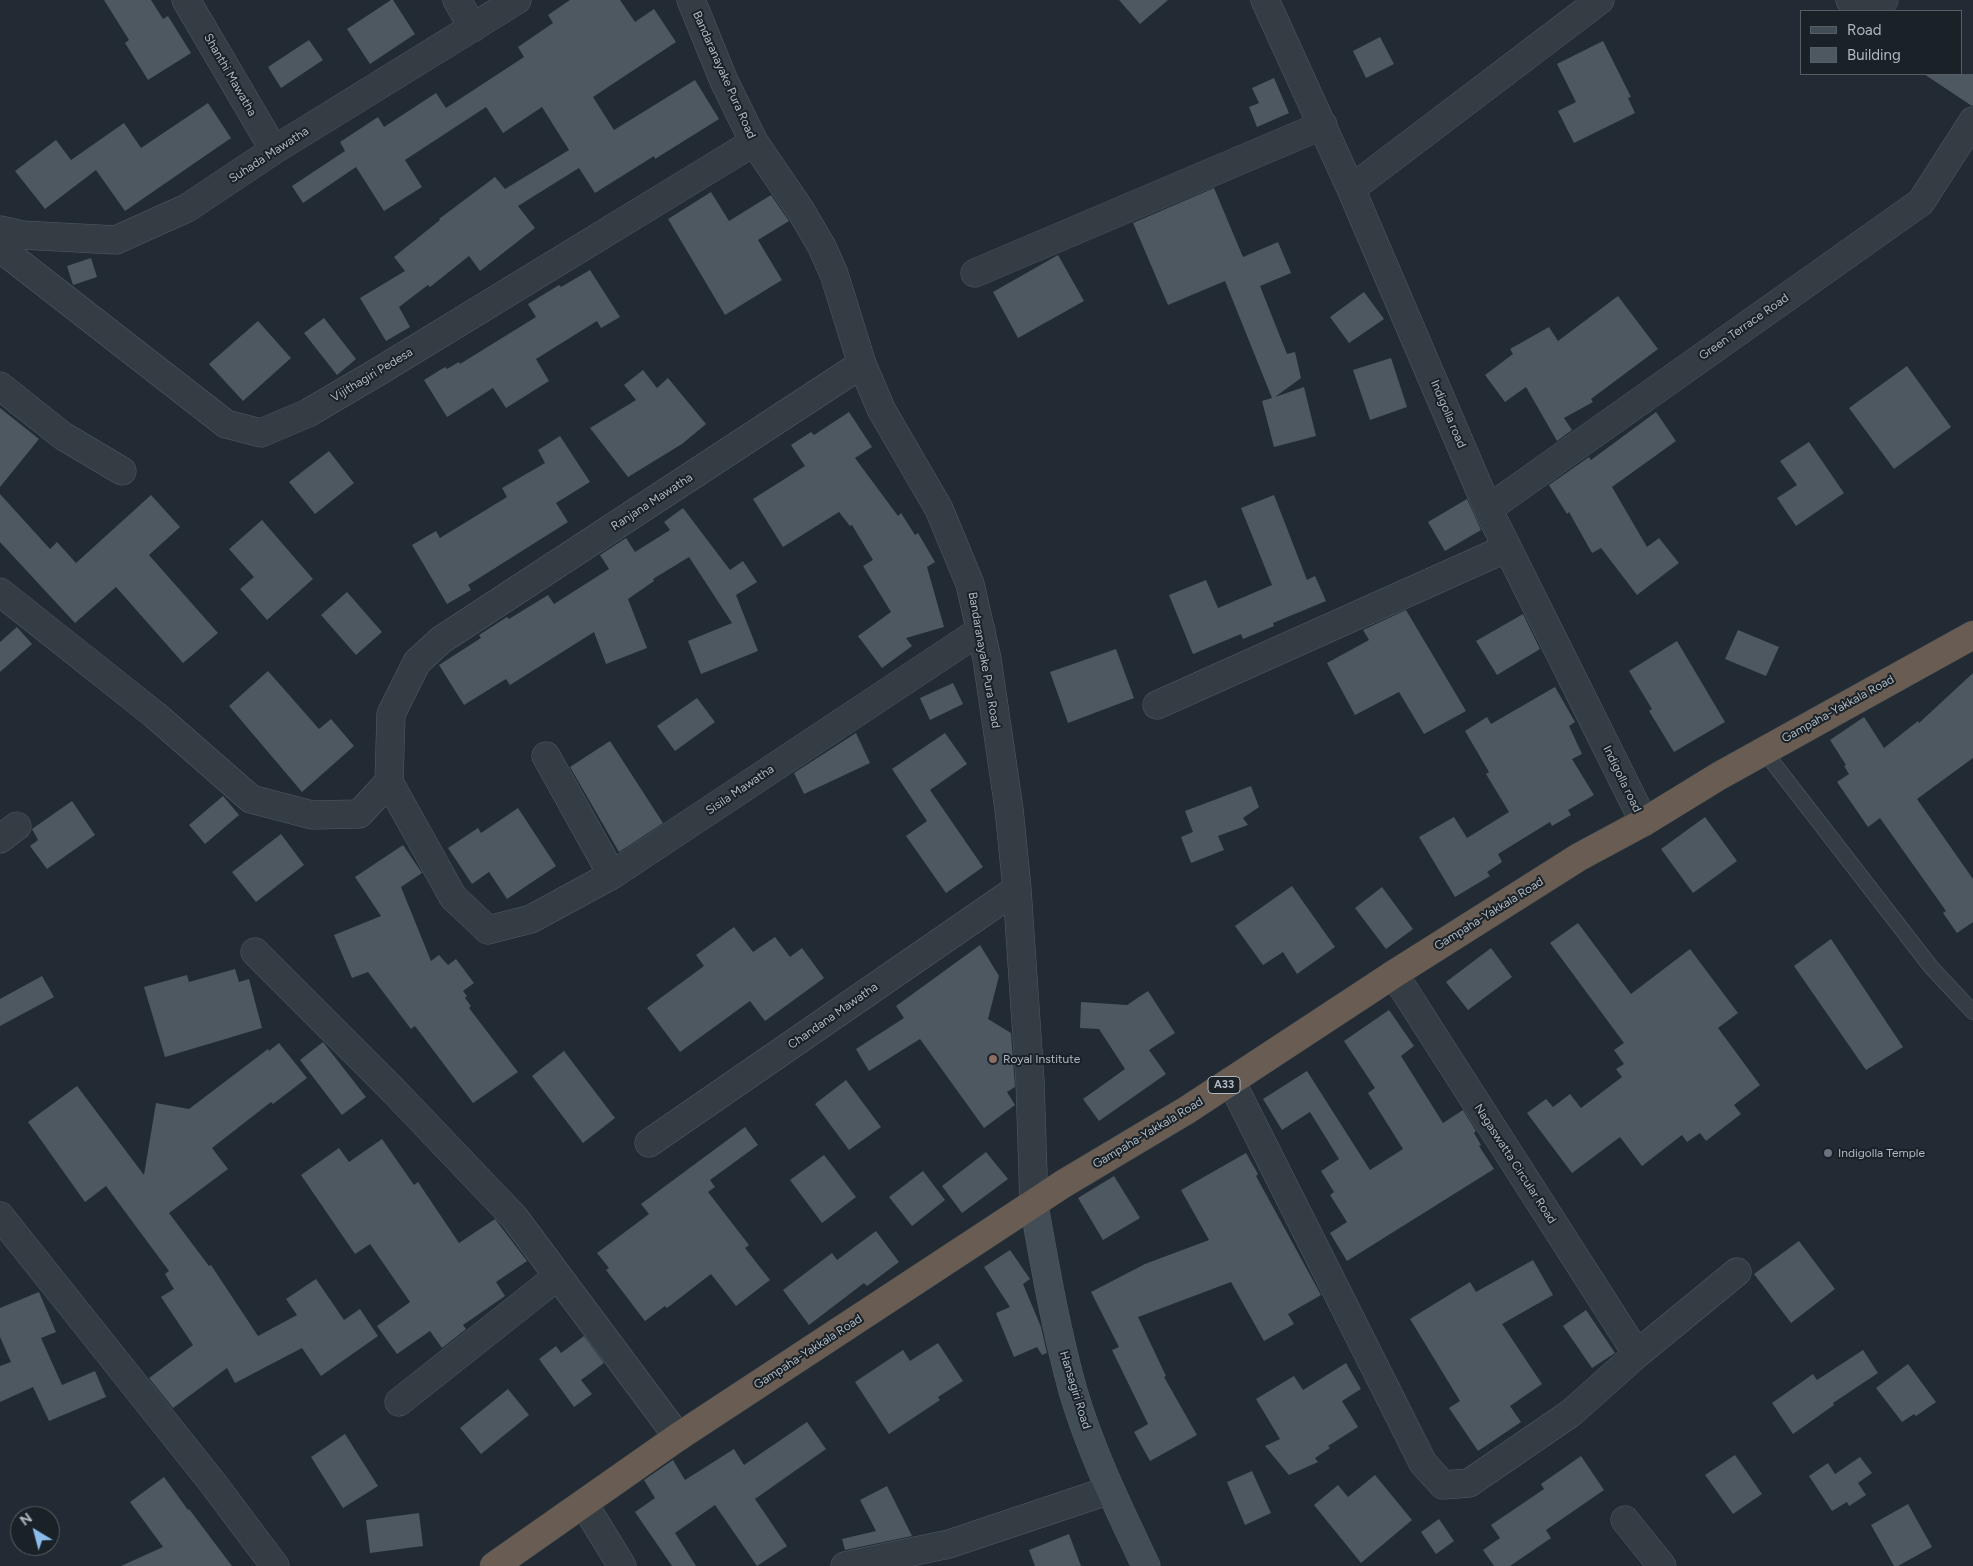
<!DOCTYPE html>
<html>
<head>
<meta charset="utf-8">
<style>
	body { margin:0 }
	#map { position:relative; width:1973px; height:1566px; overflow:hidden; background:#222b33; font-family:Figtree,sans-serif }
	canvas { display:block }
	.legend { position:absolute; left:1800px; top:10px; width:162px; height:65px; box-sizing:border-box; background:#1a2228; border:1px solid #565e65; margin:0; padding:6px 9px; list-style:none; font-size:15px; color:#afb8c1 }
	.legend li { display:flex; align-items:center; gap:10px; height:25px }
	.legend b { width:25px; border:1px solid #565e65 }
	.north { position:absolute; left:10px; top:1506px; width:50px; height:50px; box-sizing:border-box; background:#1a2228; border:1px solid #565e65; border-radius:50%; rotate:323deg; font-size:14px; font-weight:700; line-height:20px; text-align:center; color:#afb8c1 }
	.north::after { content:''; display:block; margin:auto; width:18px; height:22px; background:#8cbce9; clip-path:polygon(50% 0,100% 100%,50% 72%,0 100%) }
</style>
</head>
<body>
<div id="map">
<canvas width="1973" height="1566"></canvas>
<ul class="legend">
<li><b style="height:6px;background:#434d56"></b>Road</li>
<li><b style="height:14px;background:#4d5861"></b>Building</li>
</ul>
<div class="north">N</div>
</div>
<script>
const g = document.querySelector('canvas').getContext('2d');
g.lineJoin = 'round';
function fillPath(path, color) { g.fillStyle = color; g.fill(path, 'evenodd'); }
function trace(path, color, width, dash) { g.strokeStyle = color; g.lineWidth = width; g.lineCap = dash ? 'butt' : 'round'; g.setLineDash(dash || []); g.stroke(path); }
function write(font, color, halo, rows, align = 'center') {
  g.font = font + ' Figtree,sans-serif'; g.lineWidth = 4; g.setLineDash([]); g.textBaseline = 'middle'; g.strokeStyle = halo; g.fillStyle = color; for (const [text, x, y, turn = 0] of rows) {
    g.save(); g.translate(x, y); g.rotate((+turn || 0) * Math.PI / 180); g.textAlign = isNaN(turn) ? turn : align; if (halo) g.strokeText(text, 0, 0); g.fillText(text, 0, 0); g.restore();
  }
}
fillPath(new Path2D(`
	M 104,0 L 151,0 L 163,19 L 168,16 L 191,53 L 148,80 L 125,43 L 129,40 Z
	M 391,0 L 393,0 L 415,34 L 370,64 L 347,29 Z
	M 570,0 L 620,0 L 635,22 L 654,9 L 676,42 L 593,97 L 614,130 L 695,80 L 719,119 L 655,159 L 654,156 L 595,193 L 579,168 L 518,206 L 535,228 L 480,271 L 469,256 L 430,287 L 428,285 L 399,307 L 410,327 L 386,341 L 360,298 L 405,271 L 394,257 L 440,220 L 439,219 L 495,177 L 505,189 L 569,150 L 542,107 L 503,133 L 486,107 L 405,160 L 422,187 L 384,211 L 356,167 L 303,203 L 292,186 L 345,151 L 340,142 L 378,117 L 384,127 L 436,93 L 446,108 L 524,57 L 518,47 L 553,23 L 548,15 Z
	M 1119,0 L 1168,0 L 1140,24 Z
	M 1380,37 L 1394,64 L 1366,78 L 1353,51 Z
	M 309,40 L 323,60 L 281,88 L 268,67 Z
	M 1603,41 L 1631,97 L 1628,98 L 1635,113 L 1574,143 L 1558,111 L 1576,102 L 1557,64 Z
	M 1924,74 L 1973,74 L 1973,105 L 1972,106 Z
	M 1274,78 L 1289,113 L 1257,127 L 1249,107 L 1259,103 L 1252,88 Z
	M 208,103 L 231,138 L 125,211 L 96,170 L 45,209 L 15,171 L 56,140 L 71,160 L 124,123 L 141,148 Z
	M 1214,188 L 1243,257 L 1278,242 L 1291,273 L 1260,286 L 1287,354 L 1295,352 L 1301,378 L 1275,397 L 1304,387 L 1316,436 L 1274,447 L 1262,401 L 1272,398 L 1225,281 L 1168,305 L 1133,223 Z
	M 711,192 L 729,221 L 771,195 L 789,221 L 758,240 L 782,280 L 725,315 L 668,219 Z
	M 1058,255 L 1084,301 L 1018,338 L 993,292 Z
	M 91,258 L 97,277 L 73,285 L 67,266 Z
	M 590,270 L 620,317 L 601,328 L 597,321 L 536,359 L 549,381 L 506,408 L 493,388 L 447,417 L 424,380 L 445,367 L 447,369 L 459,362 L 460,364 L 536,317 L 528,304 L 559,285 L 561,287 Z
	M 1364,292 L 1384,319 L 1349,343 L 1330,317 Z
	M 1618,296 L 1658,349 L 1591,399 L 1593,402 L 1564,418 L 1572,430 L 1557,441 L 1526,387 L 1505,402 L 1485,375 L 1513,354 L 1510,349 L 1549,327 L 1558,341 Z
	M 324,318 L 356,359 L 337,375 L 304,333 Z
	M 258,321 L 291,358 L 243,401 L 209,364 Z
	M 1391,358 L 1407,407 L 1370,420 L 1353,370 Z
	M 1907,366 L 1951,427 L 1894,469 L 1849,408 Z
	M 643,370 L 657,388 L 668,378 L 706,424 L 682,444 L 628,477 L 590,428 L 636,400 L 624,385 Z
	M 0,408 L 39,439 L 0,487 Z
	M 849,412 L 872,447 L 855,458 L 898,516 L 901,513 L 915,535 L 918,533 L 935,562 L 927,567 L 944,627 L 906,638 L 912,646 L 882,668 L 858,636 L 891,612 L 863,566 L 873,560 L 852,525 L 850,526 L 839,512 L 783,547 L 753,499 L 805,466 L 791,445 L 811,432 L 814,435 Z
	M 1656,412 L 1676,441 L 1612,487 L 1647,547 L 1659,538 L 1679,563 L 1637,595 L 1601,548 L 1592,553 L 1569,512 L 1567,514 L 1549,485 L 1589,457 L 1591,460 Z
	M 560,436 L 590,482 L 556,503 L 568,522 L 468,585 L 471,590 L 447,604 L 412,545 L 436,531 L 440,538 L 507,497 L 502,488 L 545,463 L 538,450 Z
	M 1809,442 L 1844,493 L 1796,526 L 1777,498 L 1797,485 L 1780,461 Z
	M 329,451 L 354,483 L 315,514 L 289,482 Z
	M 0,494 L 50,549 L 57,542 L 76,563 L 151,495 L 180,527 L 149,555 L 218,633 L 183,663 L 116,587 L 75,623 L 0,542 Z
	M 1274,495 L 1307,580 L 1315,576 L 1326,601 L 1273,623 L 1274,626 L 1243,639 L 1241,634 L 1193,654 L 1169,595 L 1206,580 L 1218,608 L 1272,585 L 1241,508 Z
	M 1467,499 L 1481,530 L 1445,551 L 1428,522 Z
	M 683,508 L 730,570 L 743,561 L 757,582 L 736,595 L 758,651 L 701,674 L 688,641 L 732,623 L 689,557 L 653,579 L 654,581 L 628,599 L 647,648 L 606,664 L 594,632 L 510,685 L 506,679 L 464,705 L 439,665 L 481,638 L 479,635 L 507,617 L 509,619 L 548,595 L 554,604 L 609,569 L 600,555 L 626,538 L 635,552 L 670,530 L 664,522 Z
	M 262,520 L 313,579 L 267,620 L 240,589 L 254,577 L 229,549 Z
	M 347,592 L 382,632 L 356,655 L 321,615 Z
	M 1406,610 L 1466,711 L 1424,734 L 1399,692 L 1355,715 L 1327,663 L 1369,640 L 1363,630 Z
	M 1523,614 L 1540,649 L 1497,675 L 1476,641 Z
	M 17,627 L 32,644 L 0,672 L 0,642 Z
	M 1738,630 L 1779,647 L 1766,676 L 1725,659 Z
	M 1677,641 L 1725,722 L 1674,752 L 1649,711 L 1652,709 L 1629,671 Z
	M 1116,649 L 1134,698 L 1068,723 L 1050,672 Z
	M 268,671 L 319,729 L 331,719 L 354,746 L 302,792 L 229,706 Z
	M 1973,673 L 1973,758 L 1917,799 L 1973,879 L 1973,922 L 1957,933 L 1943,913 L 1946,911 L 1880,818 L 1868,827 L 1837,782 L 1849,774 L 1844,766 L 1846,765 L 1830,740 L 1864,717 L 1884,748 L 1918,721 L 1919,723 Z
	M 953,683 L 963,704 L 930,720 L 920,698 Z
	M 1555,687 L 1575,722 L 1569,726 L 1582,754 L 1572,759 L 1594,795 L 1568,810 L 1571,815 L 1552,826 L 1550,822 L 1498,854 L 1502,862 L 1487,872 L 1490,876 L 1455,897 L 1419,837 L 1454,817 L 1467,838 L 1509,812 L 1486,774 L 1489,772 L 1465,731 L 1487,717 L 1491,724 Z
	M 697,698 L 715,722 L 675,751 L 657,726 Z
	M 856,733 L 870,763 L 804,794 L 794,773 Z
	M 945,733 L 967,764 L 930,790 L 983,867 L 946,893 L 906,836 L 927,821 L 892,769 Z
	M 610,741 L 663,823 L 619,852 L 570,767 Z
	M 1251,786 L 1259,807 L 1243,818 L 1248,825 L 1218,836 L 1224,850 L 1191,863 L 1181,837 L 1193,832 L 1185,811 Z
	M 223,796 L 239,815 L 205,844 L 189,825 Z
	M 72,801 L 95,835 L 47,869 L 30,846 L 38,840 L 32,829 Z
	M 518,808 L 556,866 L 507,899 L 489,872 L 472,884 L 448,848 L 478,828 L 481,833 Z
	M 1705,817 L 1737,861 L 1693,893 L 1661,849 Z
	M 281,834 L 304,865 L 256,902 L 232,872 Z
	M 403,845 L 422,873 L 401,887 L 431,961 L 439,955 L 448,965 L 456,959 L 474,983 L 463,991 L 467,996 L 465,998 L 471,1006 L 469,1008 L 518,1072 L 473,1103 L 415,1026 L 411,1029 L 368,972 L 352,978 L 334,935 L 381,916 L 355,877 Z
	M 1292,886 L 1335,947 L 1297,974 L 1283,952 L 1263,965 L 1235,926 Z
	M 1382,887 L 1413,929 L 1386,949 L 1355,908 Z
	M 1578,923 L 1631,994 L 1690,949 L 1738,1013 L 1718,1028 L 1760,1085 L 1734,1105 L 1741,1114 L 1706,1141 L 1700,1133 L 1687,1142 L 1682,1135 L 1642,1166 L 1620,1137 L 1572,1173 L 1527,1113 L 1546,1099 L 1553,1107 L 1570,1094 L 1581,1108 L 1622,1077 L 1616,1069 L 1624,1064 L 1614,1050 L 1624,1043 L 1550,943 Z
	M 734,927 L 753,952 L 775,937 L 790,957 L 802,948 L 824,978 L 765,1021 L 750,1001 L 680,1052 L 647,1008 L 704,966 L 696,955 Z
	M 1831,939 L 1903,1047 L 1866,1070 L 1794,966 Z
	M 980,945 L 999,976 L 988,1019 L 1011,1033 L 1015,1087 L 1007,1092 L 1015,1105 L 984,1128 L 920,1039 L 869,1071 L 856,1049 L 904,1018 L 896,1006 Z
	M 1491,948 L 1512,977 L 1468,1010 L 1446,982 Z
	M 235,969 L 239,982 L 249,979 L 262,1028 L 165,1057 L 144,987 L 187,975 L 189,982 Z
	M 42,976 L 54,997 L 0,1026 L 0,999 Z
	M 1148,991 L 1175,1033 L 1149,1050 L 1166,1074 L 1099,1121 L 1083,1099 L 1125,1069 L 1099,1029 L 1080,1028 L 1081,1002 L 1127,1005 Z
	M 1389,1010 L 1414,1046 L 1401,1056 L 1443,1123 L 1463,1110 L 1476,1131 L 1474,1133 L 1481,1145 L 1479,1146 L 1494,1169 L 1347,1261 L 1330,1233 L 1347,1222 L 1330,1195 L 1334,1192 L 1321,1171 L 1339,1159 L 1310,1112 L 1282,1130 L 1263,1099 L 1307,1071 L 1370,1170 L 1403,1149 L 1368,1093 L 1375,1088 L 1344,1041 Z
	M 323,1042 L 366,1097 L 342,1115 L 300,1060 Z
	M 279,1043 L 307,1078 L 273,1104 L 271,1102 L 212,1148 L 228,1169 L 169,1213 L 209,1266 L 211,1265 L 258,1336 L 297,1315 L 286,1299 L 316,1279 L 344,1320 L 360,1309 L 378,1336 L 321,1376 L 302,1348 L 235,1383 L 227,1368 L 173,1408 L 149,1378 L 193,1345 L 161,1297 L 174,1289 L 165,1274 L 169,1271 L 106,1186 L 85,1202 L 28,1122 L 77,1086 L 144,1175 L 156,1103 L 189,1109 L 268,1049 L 269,1051 Z
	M 564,1051 L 615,1118 L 583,1143 L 532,1076 Z
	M 846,1080 L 881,1127 L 849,1150 L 815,1104 Z
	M 745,1127 L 758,1145 L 710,1180 L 715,1187 L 708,1192 L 749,1245 L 745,1248 L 770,1280 L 736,1306 L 711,1274 L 667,1308 L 665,1306 L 645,1321 L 606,1270 L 609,1268 L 597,1253 L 649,1214 L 641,1204 Z
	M 382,1139 L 414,1185 L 418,1182 L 459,1243 L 495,1219 L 527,1261 L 496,1282 L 505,1296 L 463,1325 L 466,1329 L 442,1348 L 430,1331 L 397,1354 L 377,1326 L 410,1302 L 370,1244 L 355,1254 L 301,1175 L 339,1148 L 349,1162 Z
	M 986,1152 L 1008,1179 L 962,1213 L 942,1186 Z
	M 1246,1153 L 1258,1174 L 1256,1176 L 1321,1295 L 1288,1314 L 1294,1324 L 1264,1341 L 1231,1282 L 1138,1317 L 1166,1376 L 1164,1377 L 1197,1435 L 1150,1461 L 1134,1432 L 1148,1424 L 1112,1350 L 1119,1347 L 1091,1292 L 1145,1264 L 1209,1240 L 1181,1190 Z
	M 824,1155 L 856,1197 L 822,1223 L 790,1180 Z
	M 923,1171 L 945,1200 L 912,1226 L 889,1197 Z
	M 1114,1176 L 1140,1218 L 1103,1240 L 1078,1198 Z
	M 876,1231 L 899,1262 L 867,1286 L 864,1283 L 809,1325 L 783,1290 L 832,1253 L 837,1260 Z
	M 1799,1241 L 1835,1289 L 1791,1323 L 1754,1274 Z
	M 1010,1250 L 1030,1279 L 1023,1284 L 1041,1327 L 1047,1353 L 1042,1355 L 1037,1347 L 1014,1357 L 996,1313 L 1010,1307 L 984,1267 Z
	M 1533,1260 L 1553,1295 L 1502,1324 L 1542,1384 L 1510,1406 L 1521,1422 L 1478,1451 L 1449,1408 L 1460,1401 L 1410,1319 L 1470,1282 L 1476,1292 Z
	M 39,1292 L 56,1332 L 41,1338 L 62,1385 L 95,1371 L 106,1397 L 49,1421 L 33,1387 L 0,1402 L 0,1366 L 11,1362 L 0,1337 L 0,1308 Z
	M 1586,1310 L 1615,1353 L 1592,1368 L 1563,1326 Z
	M 584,1336 L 604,1363 L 581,1380 L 592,1394 L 574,1407 L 539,1359 L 556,1346 L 561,1353 Z
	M 938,1343 L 963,1381 L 938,1397 L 940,1400 L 889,1434 L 855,1382 L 903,1350 L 910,1361 Z
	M 1863,1350 L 1878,1373 L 1833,1403 L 1834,1405 L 1793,1434 L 1772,1403 L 1813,1374 L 1817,1380 Z
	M 1346,1363 L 1361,1389 L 1342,1401 L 1358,1427 L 1328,1446 L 1330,1448 L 1315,1458 L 1318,1462 L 1289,1475 L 1265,1446 L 1280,1439 L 1256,1399 L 1294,1376 L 1303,1390 Z
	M 1908,1364 L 1936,1402 L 1916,1416 L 1914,1414 L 1902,1422 L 1876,1388 Z
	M 508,1389 L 529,1415 L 481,1454 L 460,1428 Z
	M 807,1422 L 826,1449 L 755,1499 L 787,1546 L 757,1566 L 715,1505 L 675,1533 L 696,1566 L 672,1566 L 635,1512 L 655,1498 L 644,1480 L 673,1460 L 685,1480 L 734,1449 L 744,1465 Z
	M 345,1434 L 378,1486 L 343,1508 L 311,1457 Z
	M 1735,1455 L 1762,1494 L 1733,1514 L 1705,1475 Z
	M 1581,1456 L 1604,1490 L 1546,1530 L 1551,1538 L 1510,1566 L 1494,1566 L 1483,1550 L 1500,1538 L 1491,1525 L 1544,1489 L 1541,1484 Z
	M 1860,1457 L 1872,1473 L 1858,1483 L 1866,1495 L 1849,1506 L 1847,1502 L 1832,1511 L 1809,1476 L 1828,1463 L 1835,1474 Z
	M 1252,1471 L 1271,1513 L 1245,1525 L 1227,1482 Z
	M 1375,1475 L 1412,1520 L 1361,1563 L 1314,1505 L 1338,1485 L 1348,1497 Z
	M 164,1477 L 188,1510 L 189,1509 L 232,1566 L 121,1566 L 163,1547 L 130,1502 Z
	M 887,1486 L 912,1536 L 845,1550 L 842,1539 L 876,1531 L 860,1500 Z
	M 1908,1504 L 1932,1547 L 1898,1566 L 1894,1566 L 1871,1525 Z
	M 419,1513 L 423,1546 L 370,1553 L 366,1520 Z
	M 1439,1519 L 1454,1541 L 1436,1554 L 1421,1532 Z
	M 1069,1534 L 1081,1566 L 1035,1566 L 1029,1550 Z`), '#4d5861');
const lane = new Path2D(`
	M 1764,751 L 1931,967 L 1973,1012`);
const street = new Path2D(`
	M 186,0 L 274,150
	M 457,0 L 473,28
	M 691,0 L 724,81 L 754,142 L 801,211 L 822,247 L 834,274 L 862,364 L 881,409 L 939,509 L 970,584 L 987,659 L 1009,809 L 1017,889 L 1030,1081 L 1034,1205
	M 1265,0 L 1351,189 L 1488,509 L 1644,822
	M 1850,0 L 1868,8 L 1884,0
	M 1351,189 L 1600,0
	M 0,230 L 22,235 L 116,240 L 187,208 L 274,150 L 517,0
	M 0,248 L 226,424 L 261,433 L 308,413 L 381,370 L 754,142
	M 975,273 L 1323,125
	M 862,364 L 441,640 L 417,662 L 391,714 L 389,782 L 453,897 L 488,930 L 531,919 L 612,875 L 981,630
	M 0,386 L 63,436 L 122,471
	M 1488,509 L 1921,202 L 1973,121
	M 0,592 L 155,715 L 251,799 L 312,815 L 359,814 L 389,782
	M 1157,705 L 1507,548
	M 546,756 L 612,875
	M 0,839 L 17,826
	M 255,952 L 391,1088 L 514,1217 L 678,1437
	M 1394,974 L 1637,1354
	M 1231,1081 L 1423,1463 L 1443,1485 L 1469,1483 L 1571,1413 L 1637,1354 L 1737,1272
	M 649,1143 L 1017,889
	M 0,1216 L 212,1482 L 275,1566
	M 399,1402 L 558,1276
	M 584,1504 L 622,1566
	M 1625,1520 L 1662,1566
	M 845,1566 L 949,1544 L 1110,1490`);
const secondary = new Path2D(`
	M 1034,1205 C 1045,1267 1056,1330 1073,1391 C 1091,1452 1119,1509 1146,1566`);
const highway = new Path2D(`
	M 494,1566 L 678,1437 L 1063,1184 L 1187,1110 L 1394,974 L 1579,857 L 1644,822 L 1719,776 L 1973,635`);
trace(lane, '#525b62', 16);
trace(street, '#525b62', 29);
trace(secondary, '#525b62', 29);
trace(highway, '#3f484e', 29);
trace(lane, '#353d44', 15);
trace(street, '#353d44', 28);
trace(secondary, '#434d56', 28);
trace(highway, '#695d53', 28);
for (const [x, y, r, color] of [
	[993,1059,5,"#8d6e63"],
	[1828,1153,5,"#6b7280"]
]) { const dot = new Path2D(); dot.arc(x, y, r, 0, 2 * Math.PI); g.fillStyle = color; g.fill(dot); trace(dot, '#1a2228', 2); }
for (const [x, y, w] of [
	[1224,1085,32]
]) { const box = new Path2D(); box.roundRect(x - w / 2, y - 8.5, w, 17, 4); g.fillStyle = '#1a2228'; g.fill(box); trace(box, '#afb8c1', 1); }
write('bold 11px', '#afb8c1', null, [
	["A33",1224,1085]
]);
write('12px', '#afb8c1', '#1a2228', [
	["Shanthi Mawatha",230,75,60],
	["Bandaranayake Pura Road",724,75,66],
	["Suhada Mawatha",269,155,-33],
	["Green Terrace Road",1744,327,-35],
	["Vijithagiri Pedesa",372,375,-31],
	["Indigolla road",1448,414,67],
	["Ranjana Mawatha",652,502,-33],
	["Bandaranayake Pura Road",984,660,80],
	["Gampaha-Yakkala Road",1838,709,-29],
	["Indigolla road",1622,779,64],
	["Sisila Mawatha",740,790,-34],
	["Gampaha-Yakkala Road",1489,914,-32],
	["Chandana Mawatha",833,1016,-35],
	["Gampaha-Yakkala Road",1148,1133,-31],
	["Nagaswatta Circular Road",1515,1164,57],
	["Gampaha-Yakkala Road",808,1352,-33],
	["Hansagiri Road",1075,1390,73]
]);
write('12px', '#afb8c1', '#1a2228', [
	["Royal Institute",1003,1059],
	["Indigolla Temple",1838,1153]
], 'left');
</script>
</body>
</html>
